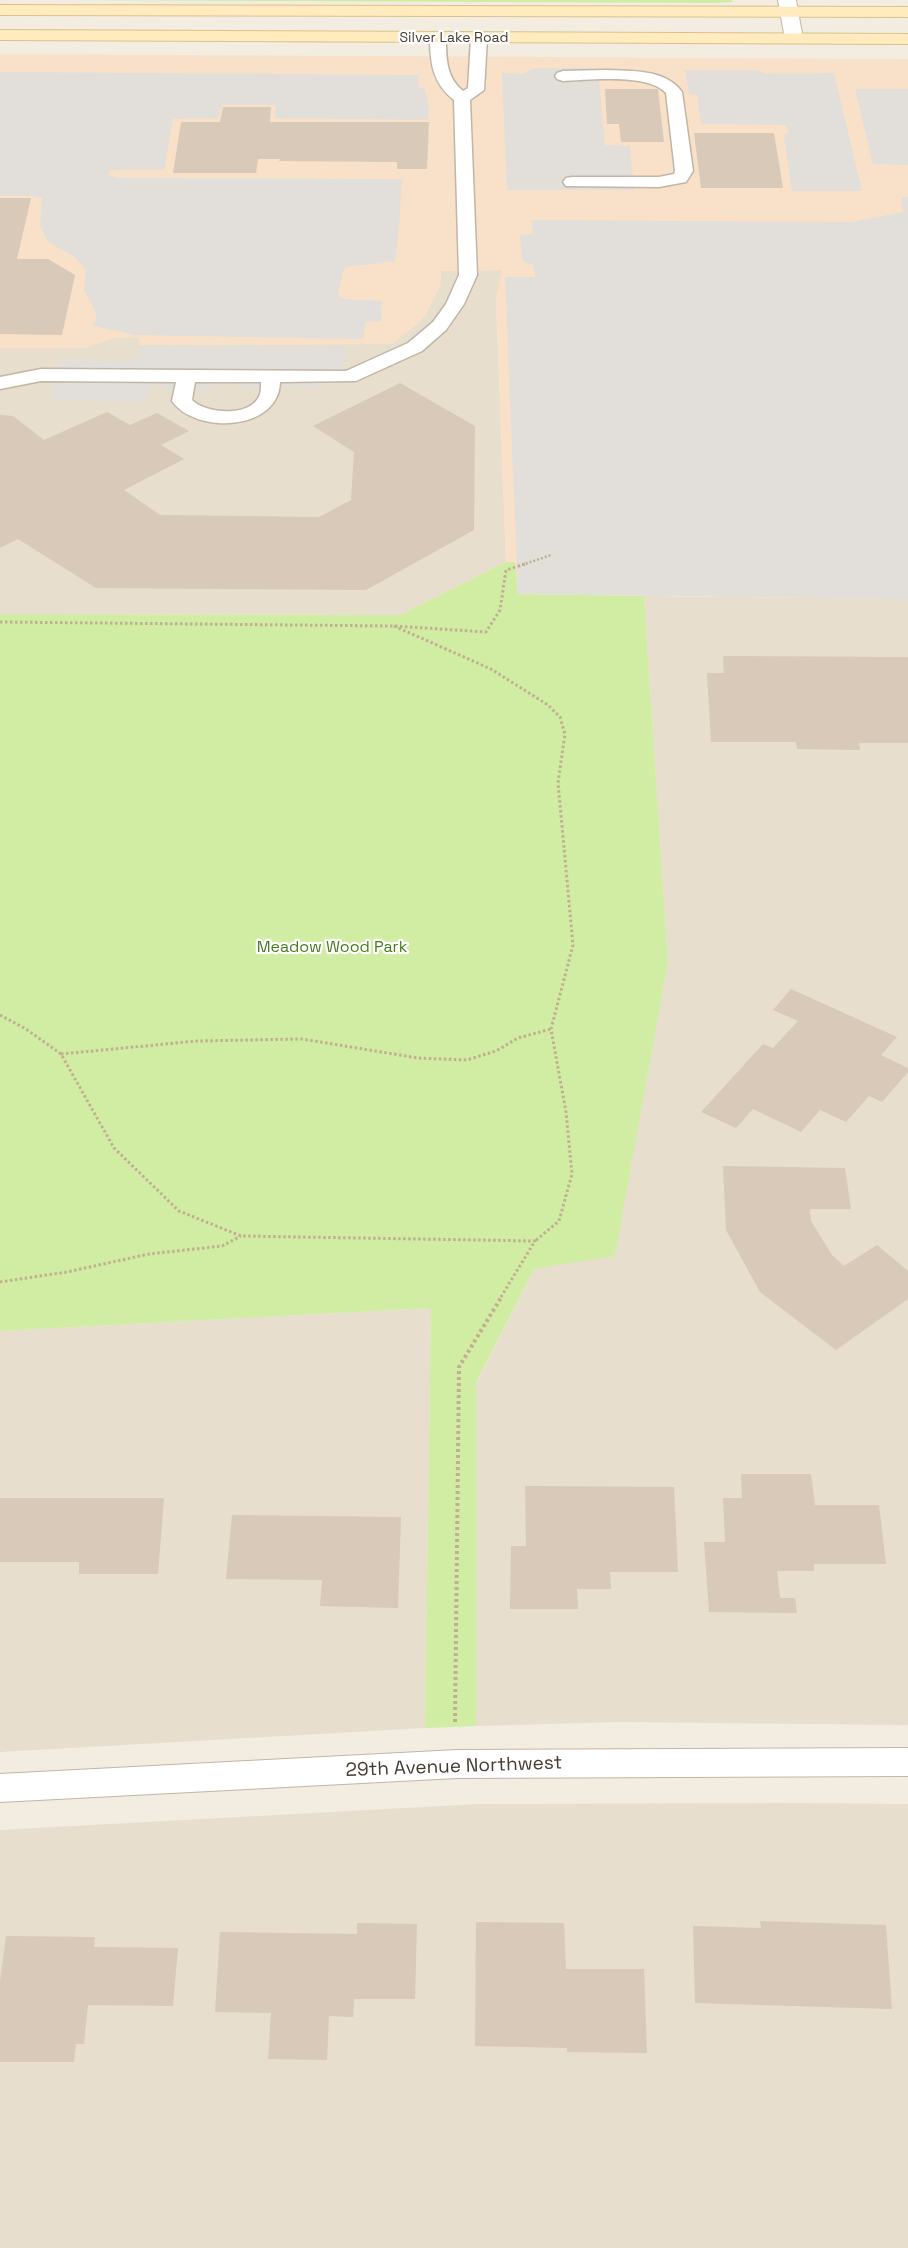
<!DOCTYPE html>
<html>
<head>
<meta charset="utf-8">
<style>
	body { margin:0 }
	canvas { display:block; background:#f3ece0 }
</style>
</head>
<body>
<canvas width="908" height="2248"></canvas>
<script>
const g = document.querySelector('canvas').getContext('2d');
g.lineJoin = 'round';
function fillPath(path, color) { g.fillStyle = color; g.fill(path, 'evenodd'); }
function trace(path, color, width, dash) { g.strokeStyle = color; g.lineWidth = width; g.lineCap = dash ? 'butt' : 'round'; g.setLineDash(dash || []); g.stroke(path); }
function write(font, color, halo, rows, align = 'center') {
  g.font = font + ' "Space Grotesk",sans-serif'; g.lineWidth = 4.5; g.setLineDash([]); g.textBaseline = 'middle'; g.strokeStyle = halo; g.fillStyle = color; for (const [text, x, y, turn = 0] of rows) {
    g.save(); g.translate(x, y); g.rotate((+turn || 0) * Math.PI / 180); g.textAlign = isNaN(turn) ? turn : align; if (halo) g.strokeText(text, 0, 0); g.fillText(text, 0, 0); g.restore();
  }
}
fillPath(new Path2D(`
	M 503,270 L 496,299 L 506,562 L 400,615 L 0,614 L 0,348 L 73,348 L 88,347 L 114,338 L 140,337 L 139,345 L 392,344 L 417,324 L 426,314 L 440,286 L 441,271 Z
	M 644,596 L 908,599 L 908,1725 L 618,1722 L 476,1726 L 476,1384 L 534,1269 L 615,1255 L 668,963 Z
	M 431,1308 L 425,1728 L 0,1752 L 0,1331 Z
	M 801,1803 L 908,1804 L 908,2248 L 0,2248 L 0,1830 L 479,1804 Z`), '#e7dece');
fillPath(new Path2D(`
	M 0,54 L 908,59 L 908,599 L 518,594 L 515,562 L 506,562 L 496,299 L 502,270 L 441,271 L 440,286 L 426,314 L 417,324 L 392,344 L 139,345 L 139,337 L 114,338 L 88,347 L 73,348 L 0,348 Z`), '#f8e1c8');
fillPath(new Path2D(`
	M 59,0 L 731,0 L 733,2 L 714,3 Z
	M 506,562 L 515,562 L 518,594 L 644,596 L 668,963 L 615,1256 L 534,1269 L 476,1383 L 476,1726 L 425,1728 L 431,1308 L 0,1331 L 0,614 L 400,615 Z`), '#d1eda3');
fillPath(new Path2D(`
	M 535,68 L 589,68 L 598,70 L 605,145 L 630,146 L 634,190 L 507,190 L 502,73 L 523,74 Z
	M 685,70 L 757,70 L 767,74 L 834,73 L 862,191 L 792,191 L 784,136 L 789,132 L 786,125 L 701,124 L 697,95 L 689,94 Z
	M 0,72 L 419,75 L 418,88 L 425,89 L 429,108 L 428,120 L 274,118 L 276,105 L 223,105 L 218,118 L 173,119 L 164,170 L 116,170 L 110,171 L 108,175 L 116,178 L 402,179 L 399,227 L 395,261 L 346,267 L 343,271 L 338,295 L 344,299 L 382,301 L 381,321 L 366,322 L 363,339 L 136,335 L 93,326 L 96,319 L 96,312 L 84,290 L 86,270 L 76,258 L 48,242 L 40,226 L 42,198 L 31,196 L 0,196 Z
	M 855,89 L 908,89 L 908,165 L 873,164 Z
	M 901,197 L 908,197 L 908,599 L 518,594 L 505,277 L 534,277 L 535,275 L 533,265 L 522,261 L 520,235 L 533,234 L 532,220 L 852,222 L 903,212 Z
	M 140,346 L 347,348 L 346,360 L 335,379 L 311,390 L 300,386 L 248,388 L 240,384 L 223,383 L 209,387 L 205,391 L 166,389 L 164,386 L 153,385 L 149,387 L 146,402 L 52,400 L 60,361 L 128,362 L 139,358 Z`), '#e2deda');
fillPath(new Path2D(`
	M 605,89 L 658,89 L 664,142 L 621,142 L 619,124 L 607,124 Z
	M 223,107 L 271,107 L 270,122 L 429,122 L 427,169 L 397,169 L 397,162 L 279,161 L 280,159 L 258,159 L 256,173 L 173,173 L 181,122 L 220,122 Z
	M 694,133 L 774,133 L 783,188 L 701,188 Z
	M 0,198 L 31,198 L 17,259 L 48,259 L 75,275 L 62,335 L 0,334 Z
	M 400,383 L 475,426 L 474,530 L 366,590 L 96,588 L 18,539 L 0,548 L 0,415 L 13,416 L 44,440 L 107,412 L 130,425 L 157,413 L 189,431 L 161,445 L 184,459 L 124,490 L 160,515 L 319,517 L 351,500 L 354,452 L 313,426 Z
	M 723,656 L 908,657 L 908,743 L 859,743 L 860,750 L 797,749 L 796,742 L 711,742 L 707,673 L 724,673 Z
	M 791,989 L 897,1037 L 881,1055 L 908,1068 L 908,1072 L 882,1102 L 869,1096 L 846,1122 L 820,1110 L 801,1132 L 753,1109 L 736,1128 L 701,1112 L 763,1044 L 773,1048 L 798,1021 L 773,1010 Z
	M 723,1166 L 845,1168 L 851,1209 L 810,1209 L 811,1221 L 832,1255 L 844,1266 L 877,1245 L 908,1271 L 908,1299 L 836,1350 L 760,1292 L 726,1230 Z
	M 741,1474 L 811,1474 L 815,1505 L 879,1505 L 886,1564 L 814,1564 L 814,1571 L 777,1571 L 780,1598 L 795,1598 L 797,1613 L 709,1612 L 704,1542 L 725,1542 L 723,1498 L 742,1498 Z
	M 525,1486 L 674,1487 L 678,1572 L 610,1572 L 611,1589 L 577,1589 L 578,1609 L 510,1609 L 511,1546 L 526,1546 Z
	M 0,1498 L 164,1498 L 158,1574 L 79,1574 L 79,1562 L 0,1562 Z
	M 232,1515 L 401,1517 L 398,1608 L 320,1606 L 322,1580 L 226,1579 Z
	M 760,1921 L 886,1925 L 892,2009 L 695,2003 L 693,1926 L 761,1928 Z
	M 476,1922 L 564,1923 L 566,1969 L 644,1969 L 647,2053 L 567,2052 L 567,2048 L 475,2046 Z
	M 357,1923 L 417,1924 L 415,1999 L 354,1999 L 353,2017 L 329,2016 L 327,2060 L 268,2059 L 271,2013 L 215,2012 L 220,1932 L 357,1934 Z
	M 6,1936 L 95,1937 L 94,1947 L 178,1948 L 173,2006 L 88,2005 L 84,2044 L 76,2044 L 74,2062 L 0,2062 L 0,1981 Z`), '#d8c9b8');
const lane = new Path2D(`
	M 438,33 L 444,35 L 446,38 C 446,58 446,77 463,91 L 468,88 L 471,38 L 473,35 L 485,35 L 487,38 L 484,90 L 470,100 L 477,275 L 464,304 L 446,330 L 422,351 L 356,381 L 280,382 C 279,431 196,435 172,401 L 176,382 L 41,381 L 0,389 L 0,377 L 41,369 L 346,371 L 408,343 L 433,322 L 446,304 L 459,275 L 454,100 C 433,84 430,63 430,38 L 432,35 ZM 195,382 L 261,382 C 261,386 261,391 260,394 C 252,418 206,414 192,400 Z
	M 606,70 C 631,71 666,69 682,92 L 693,171 L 686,182 L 659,187 L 566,186 L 563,182 L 566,178 L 572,177 L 659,177 L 674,174 L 675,171 L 666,93 C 648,73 588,80 563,81 L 557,79 L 555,76 L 557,73 L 563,71 Z`);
const street = new Path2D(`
	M 778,0 L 796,0 L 803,39 L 800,43 L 788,43 L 785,39 Z
	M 908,1748 L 908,1776 L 457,1778 L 0,1802 L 0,1774 L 457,1750 Z`);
const secondary = new Path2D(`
	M 0,5 L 908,7 L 908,17 L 0,15 Z
	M 0,30 L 908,34 L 908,44 L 0,40 Z`);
trace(lane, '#c1b6a5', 3);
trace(street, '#c1b6a5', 2);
trace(secondary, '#dbc18c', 2);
trace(new Path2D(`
	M 522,565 L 551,555`), '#c2ae92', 2.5, [2, 2]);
trace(new Path2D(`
	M 0,622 L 394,626 L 486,632 L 500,610 L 506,570 L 525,564
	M 394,626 L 491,669 L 548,705 L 560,717 L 565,734 L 558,783 L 573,945 L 551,1029 L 566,1112 L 572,1174 L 559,1221 L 535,1241
	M 0,1015 L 26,1029 L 61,1054 L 114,1148 L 179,1211 L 241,1236 L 535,1241 L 501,1297
	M 61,1054 L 197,1041 L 302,1039 L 418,1058 L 467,1060 L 496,1051 L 518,1038 L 551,1029
	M 0,1282 L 67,1272 L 149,1254 L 222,1246 L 241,1236`), '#c2ae92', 3, [2.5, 2.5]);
trace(new Path2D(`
	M 455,1722 L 459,1367 L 502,1296`), '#c2ae92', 4, [3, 3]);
fillPath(lane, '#fff');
fillPath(street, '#fff');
fillPath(secondary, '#ffebbe');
write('14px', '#443b31', '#fff', [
	["Silver Lake Road",454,38]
]);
write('16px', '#487b1f', '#fff', [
	["Meadow Wood Park",332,948]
]);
write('19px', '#443b31', '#fff', [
	["29th Avenue Northwest",454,1767,-2]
]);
</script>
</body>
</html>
